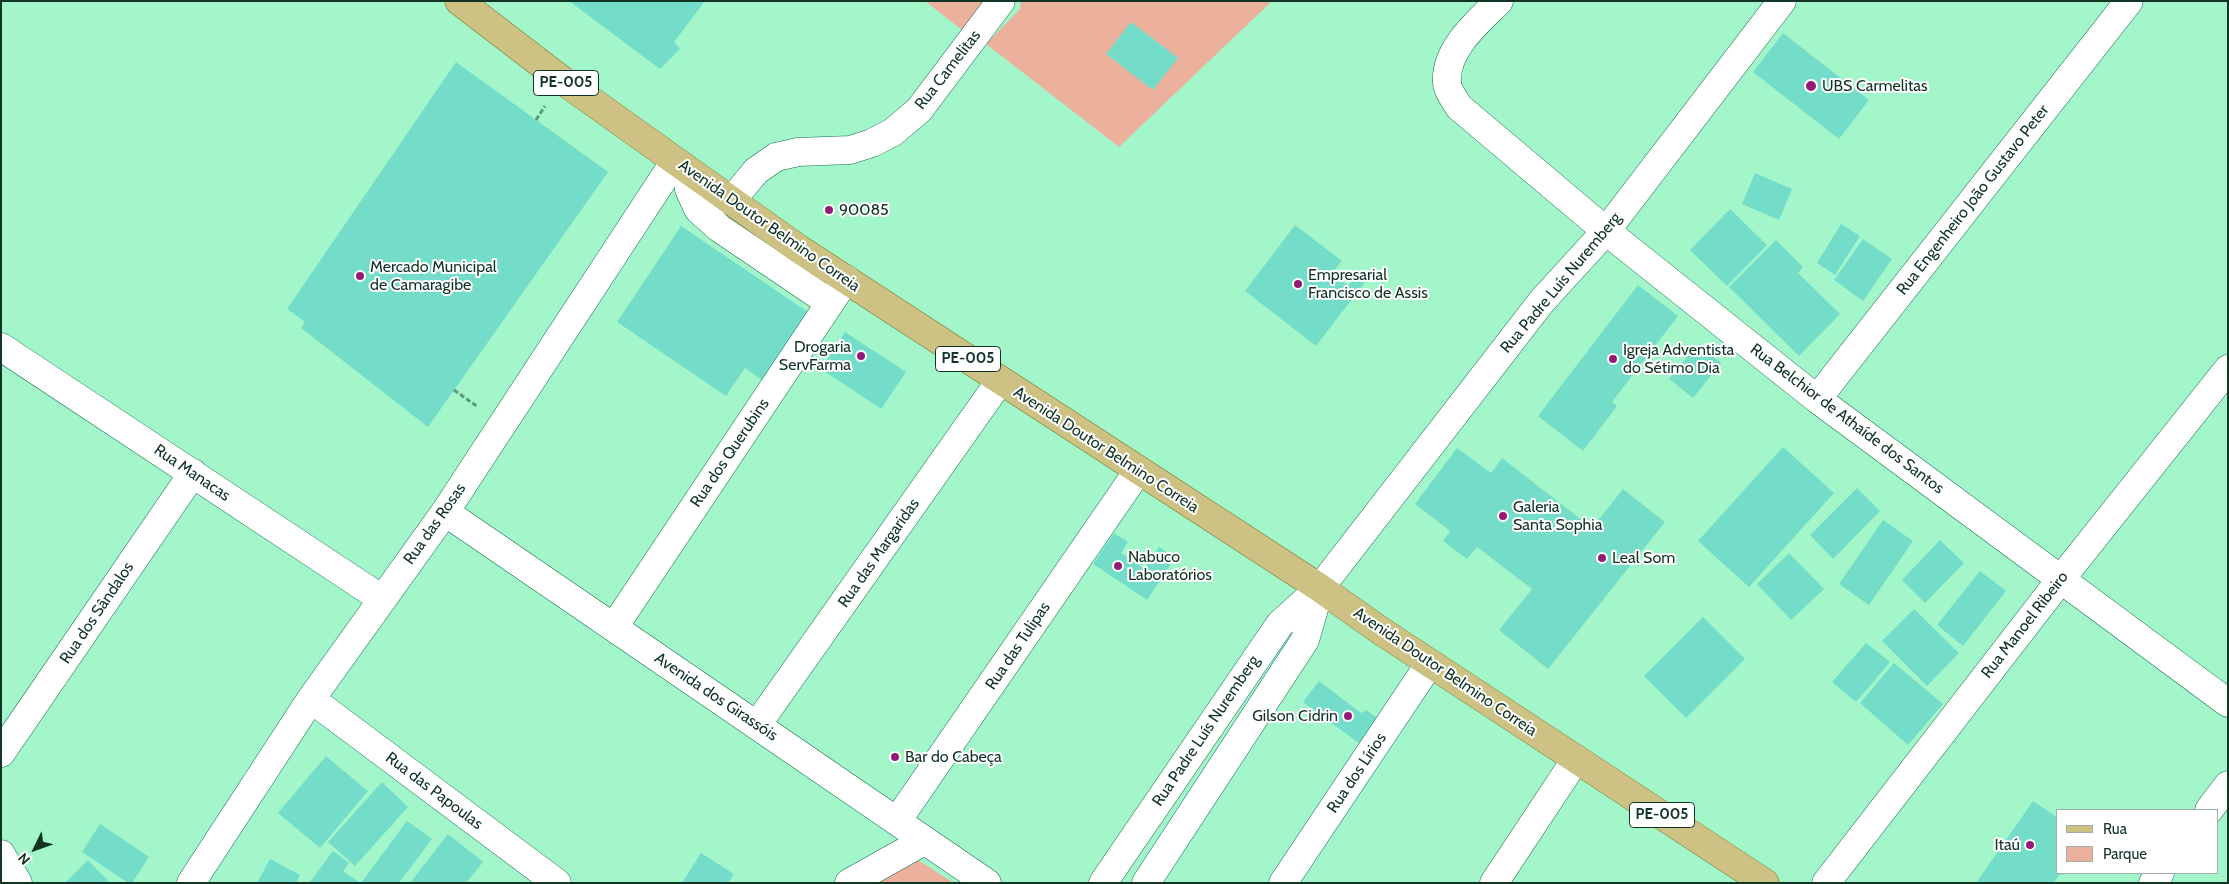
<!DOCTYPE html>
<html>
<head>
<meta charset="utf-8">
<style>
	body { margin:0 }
	#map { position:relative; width:2229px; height:884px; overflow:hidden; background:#a3f6c9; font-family:Cabin,sans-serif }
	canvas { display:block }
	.frame { position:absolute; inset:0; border:2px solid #113424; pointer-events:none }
	.legend { position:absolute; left:2056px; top:809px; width:162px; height:65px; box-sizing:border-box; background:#fff; border:1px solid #a0aea7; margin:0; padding:6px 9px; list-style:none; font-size:15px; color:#113424 }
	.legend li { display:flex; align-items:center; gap:10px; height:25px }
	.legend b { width:25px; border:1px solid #a0aea7 }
	.north { position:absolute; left:10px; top:824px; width:50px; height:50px; -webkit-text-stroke:4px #fff; paint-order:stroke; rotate:228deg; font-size:14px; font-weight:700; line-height:20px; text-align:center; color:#113424 }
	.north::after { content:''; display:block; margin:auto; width:18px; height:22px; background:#113424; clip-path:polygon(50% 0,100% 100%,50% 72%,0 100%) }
</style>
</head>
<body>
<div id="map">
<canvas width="2229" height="884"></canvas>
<div class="frame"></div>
<ul class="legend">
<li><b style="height:6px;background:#cdc283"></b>Rua</li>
<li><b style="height:14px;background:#ebb19d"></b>Parque</li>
</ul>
<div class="north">N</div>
</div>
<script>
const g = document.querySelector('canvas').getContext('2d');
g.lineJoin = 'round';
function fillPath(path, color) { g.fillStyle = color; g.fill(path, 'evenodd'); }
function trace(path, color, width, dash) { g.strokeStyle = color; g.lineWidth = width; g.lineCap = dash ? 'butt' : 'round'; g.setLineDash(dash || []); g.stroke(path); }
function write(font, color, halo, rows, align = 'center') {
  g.font = font + ' Cabin,sans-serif'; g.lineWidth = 4; g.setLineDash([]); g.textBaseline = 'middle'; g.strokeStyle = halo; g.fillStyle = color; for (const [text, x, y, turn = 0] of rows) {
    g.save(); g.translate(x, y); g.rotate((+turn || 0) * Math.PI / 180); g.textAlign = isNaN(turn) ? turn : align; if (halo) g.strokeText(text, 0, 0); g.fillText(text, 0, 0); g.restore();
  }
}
fillPath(new Path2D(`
	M 925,1 L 985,1 L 962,30 Z
	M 1021,1 L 1272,1 L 1119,147 L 986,44 L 1020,9 Z
	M 913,857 L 954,883 L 867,883 Z`), '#ebb19d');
fillPath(new Path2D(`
	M 569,1 L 705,1 L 674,42 L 680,49 L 660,69 Z
	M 1131,22 L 1178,58 L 1153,90 L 1106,54 Z
	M 1783,33 L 1869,100 L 1839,139 L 1753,72 Z
	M 456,62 L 608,172 L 428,427 L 301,328 L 305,322 L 287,309 Z
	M 1755,173 L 1792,189 L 1779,220 L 1742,204 Z
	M 1730,209 L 1767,245 L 1727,286 L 1690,250 Z
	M 1841,224 L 1860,236 L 1835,275 L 1817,263 Z
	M 1295,225 L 1342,261 L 1332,273 L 1348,286 L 1356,276 L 1365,282 L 1316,346 L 1245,291 Z
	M 681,226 L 808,312 L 762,380 L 745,368 L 726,396 L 617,322 Z
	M 1863,239 L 1892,259 L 1863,301 L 1834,280 Z
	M 1776,240 L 1803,267 L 1798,273 L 1840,314 L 1799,356 L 1729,287 Z
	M 1638,285 L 1678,316 L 1612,402 L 1617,406 L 1583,451 L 1538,416 Z
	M 845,332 L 906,372 L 881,409 L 821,369 Z
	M 1698,344 L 1721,363 L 1693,398 L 1669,379 Z
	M 1783,447 L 1834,493 L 1749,587 L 1698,541 Z
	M 1457,448 L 1491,473 L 1502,458 L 1592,528 L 1623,489 L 1665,522 L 1548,669 L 1499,630 L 1532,589 L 1477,547 L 1467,559 L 1443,541 L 1450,531 L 1415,504 Z
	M 1857,488 L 1880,511 L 1833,559 L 1810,535 Z
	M 1883,520 L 1913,541 L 1869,605 L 1839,584 Z
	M 1114,533 L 1128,542 L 1121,553 L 1144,569 L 1159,547 L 1175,558 L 1147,600 L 1093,564 Z
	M 1940,540 L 1964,563 L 1925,603 L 1902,580 Z
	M 1789,553 L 1824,589 L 1791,620 L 1757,584 Z
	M 1980,571 L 2006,591 L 1963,646 L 1937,625 Z
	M 1914,609 L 1959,653 L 1927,686 L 1882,641 Z
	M 1703,617 L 1745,659 L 1686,718 L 1644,676 Z
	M 1866,643 L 1890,662 L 1856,702 L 1832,682 Z
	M 1894,663 L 1943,704 L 1908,745 L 1860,703 Z
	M 1319,681 L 1361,713 L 1366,710 L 1379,719 L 1360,744 L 1303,702 Z
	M 326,756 L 368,791 L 320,848 L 278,813 Z
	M 382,782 L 408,807 L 355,866 L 328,842 Z
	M 2033,801 L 2058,818 L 2058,873 L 2065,874 L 2059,875 L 2054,883 L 1976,883 Z
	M 407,821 L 432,839 L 399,883 L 361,883 Z
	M 100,824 L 149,857 L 132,883 L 128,883 L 82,852 Z
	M 448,834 L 483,862 L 466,883 L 410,883 Z
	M 333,851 L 349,863 L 343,871 L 360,883 L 310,882 Z
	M 701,853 L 734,874 L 728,883 L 682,883 Z
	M 270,859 L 300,875 L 296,883 L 257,883 Z
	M 88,860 L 110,883 L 65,883 Z`), '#74ddc9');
const minor = new Path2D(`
	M 1499,1 C 1478,22 1445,49 1447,82 C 1447,90 1455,100 1459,107 L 1606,231 L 1817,399 L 2228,703
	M 688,170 L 689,189 L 698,209 L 719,228 L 830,303
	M 731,201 L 756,171 L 776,157 L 798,152 L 850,150 L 872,143 L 893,132 L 919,110 L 1001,1
	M 1,347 L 382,599
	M 1817,399 L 2129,1
	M 445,512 L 987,883
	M 614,627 L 846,279
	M 311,699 L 557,883
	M 757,725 L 1000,381
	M 1,753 L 193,473
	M 2209,810 L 2228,785
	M 897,821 L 1138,471
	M 1,854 L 18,883
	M 191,883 L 311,699 L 445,512 L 675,161
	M 849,883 L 924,841
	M 1103,883 L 1280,624 L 1320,588 L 1542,301 L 1606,231 L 1782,1
	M 1146,883 L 1305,640 L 1320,588
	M 1283,883 L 1430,663
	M 1494,883 L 1576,759
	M 1826,883 L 2061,579 L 2228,369
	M 2153,883 L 2160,873`);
const major = new Path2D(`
	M 459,1 L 562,80 L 799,249 L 1320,588 L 1381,631 L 1765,883`);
trace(minor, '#0d6c46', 29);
trace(major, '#75762c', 29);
trace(new Path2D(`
	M 536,120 L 545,106
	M 454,390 L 478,407`), '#5b9778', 3, [5, 2.5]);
trace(minor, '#fff', 28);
trace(major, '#cdc283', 28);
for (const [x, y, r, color] of [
	[1811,86,6,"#931b77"],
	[829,210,5,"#931b77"],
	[360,276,5,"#931b77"],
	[1298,284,5,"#931b77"],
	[861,356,5,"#931b77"],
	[1613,359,5,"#931b77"],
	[1503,516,5,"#931b77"],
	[1602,558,5,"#931b77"],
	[1118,566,5,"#931b77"],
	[1348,716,5,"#931b77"],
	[895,757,5,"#931b77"],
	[2030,845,5,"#931b77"]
]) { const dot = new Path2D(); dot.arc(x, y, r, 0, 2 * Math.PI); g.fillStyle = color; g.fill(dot); trace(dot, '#fff', 2); }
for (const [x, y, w] of [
	[566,83,65],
	[968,359,65],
	[1662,815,65]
]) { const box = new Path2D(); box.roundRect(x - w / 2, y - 12.5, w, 25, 4); g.fillStyle = '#fff'; g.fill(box); trace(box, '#113424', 1); }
write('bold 15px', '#113424', null, [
	["PE-005",566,83],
	["PE-005",968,359],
	["PE-005",1662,815]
]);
write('16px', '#113424', '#fff', [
	["Rua Camelitas",948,70,-52],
	["Rua Engenheiro João Gustavo Peter",1973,200,-52],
	["Avenida Doutor Belmino Correia",769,226,35],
	["Rua Padre Luís Nuremberg",1561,283,-50],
	["Rua Belchior de Athaíde dos Santos",1847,419,37],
	["Avenida Doutor Belmino Correia",1106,450,33],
	["Rua dos Querubins",730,453,-56],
	["Rua Manacas",192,473,34],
	["Rua das Rosas",435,524,-55],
	["Rua das Margaridas",879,553,-55],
	["Rua dos Sândalos",97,613,-56],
	["Rua Manoel Ribeiro",2025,625,-52],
	["Rua das Tulipas",1018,646,-56],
	["Avenida Doutor Belmino Correia",1445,672,34],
	["Avenida dos Girassóis",716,697,34],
	["Rua Padre Luís Nuremberg",1206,731,-56],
	["Rua dos Lírios",1357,773,-56],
	["Rua das Papoulas",434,791,37]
]);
write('16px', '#113424', '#fff', [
	["UBS Carmelitas",1822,86],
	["90085",839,210],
	["Mercado Municipal",370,267],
	["de Camaragibe",370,285],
	["Empresarial",1308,275],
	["Francisco de Assis",1308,293],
	["Drogaria",851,347,"right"],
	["ServFarma",851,365,"right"],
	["Igreja Adventista",1623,350],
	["do Sétimo Dia",1623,368],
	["Galeria",1513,507],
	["Santa Sophia",1513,525],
	["Nabuco",1128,557],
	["Laboratórios",1128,575],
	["Leal Som",1612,558],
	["Gilson Cidrin",1338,716,"right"],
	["Bar do Cabeça",905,757],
	["Itaú",2020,845,"right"]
], 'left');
</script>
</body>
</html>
